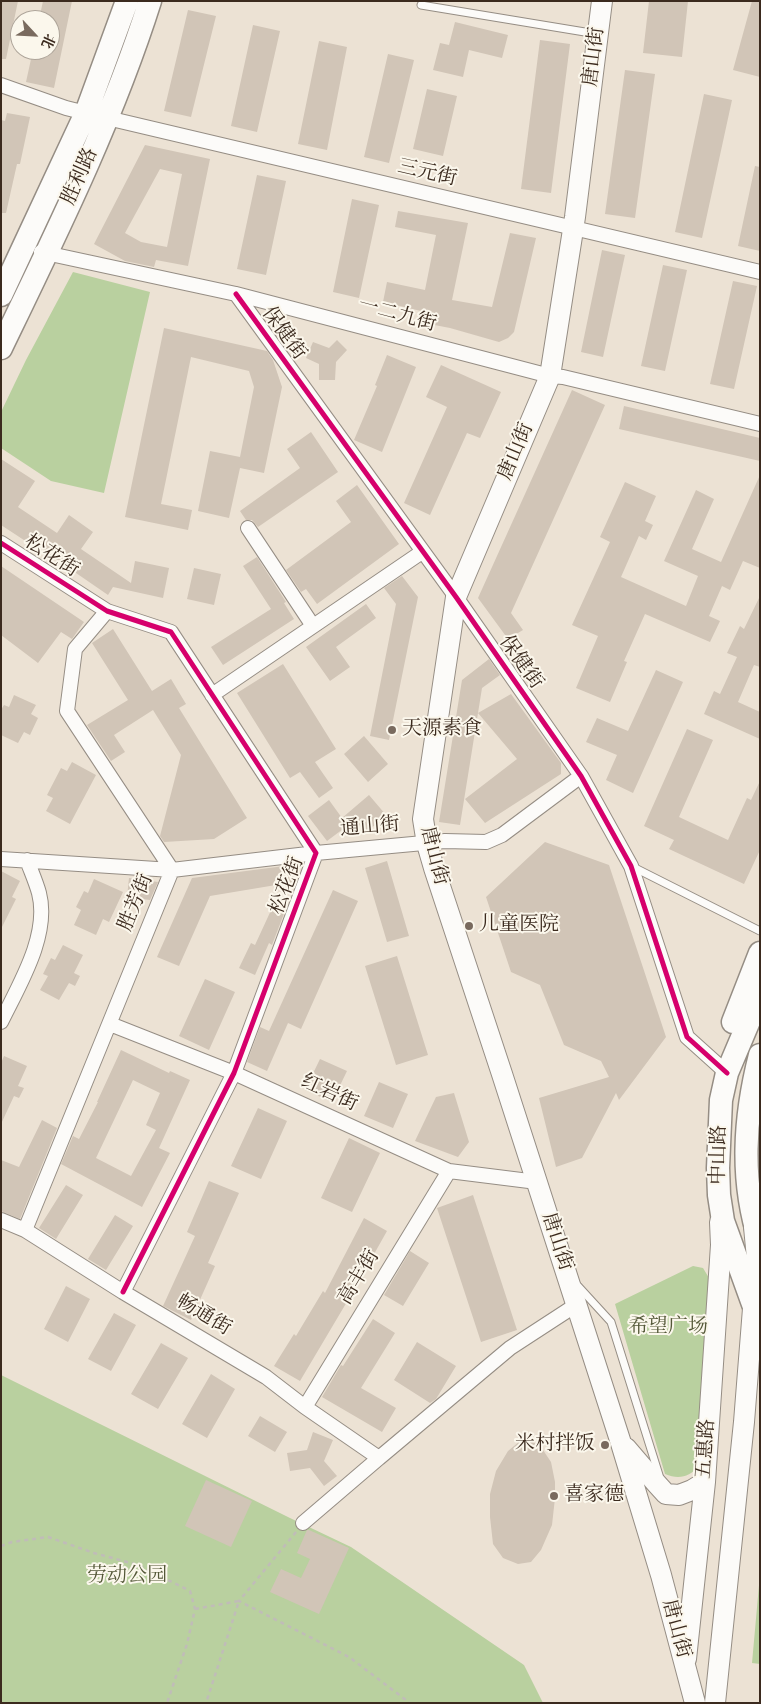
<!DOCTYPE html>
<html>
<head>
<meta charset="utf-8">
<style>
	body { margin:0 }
	#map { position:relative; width:761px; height:1704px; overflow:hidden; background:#ece2d4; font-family:"IM FELL English","Noto Serif SC",serif }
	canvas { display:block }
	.frame { position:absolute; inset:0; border:2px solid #3b2a1e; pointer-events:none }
	.north { position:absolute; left:10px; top:10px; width:50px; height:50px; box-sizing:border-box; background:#fbf7ec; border:1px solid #aea59a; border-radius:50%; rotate:115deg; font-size:14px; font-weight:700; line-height:20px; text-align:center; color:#3b2a1e }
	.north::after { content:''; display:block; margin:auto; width:18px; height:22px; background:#796a5e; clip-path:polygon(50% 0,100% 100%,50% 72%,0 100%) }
</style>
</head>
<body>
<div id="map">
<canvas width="761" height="1704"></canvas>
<div class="frame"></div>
<div class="north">北</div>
</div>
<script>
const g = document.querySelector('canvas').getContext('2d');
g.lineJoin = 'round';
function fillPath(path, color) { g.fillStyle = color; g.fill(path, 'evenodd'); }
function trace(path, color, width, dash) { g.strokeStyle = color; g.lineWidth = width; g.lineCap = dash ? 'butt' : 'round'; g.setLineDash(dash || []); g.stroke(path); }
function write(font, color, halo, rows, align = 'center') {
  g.font = font + ' "IM FELL English","Noto Serif SC",serif'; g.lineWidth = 4; g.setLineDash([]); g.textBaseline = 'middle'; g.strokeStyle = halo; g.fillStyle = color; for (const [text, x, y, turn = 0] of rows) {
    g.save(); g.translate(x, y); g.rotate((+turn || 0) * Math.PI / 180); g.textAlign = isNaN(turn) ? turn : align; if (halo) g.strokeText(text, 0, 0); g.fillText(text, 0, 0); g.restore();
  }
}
fillPath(new Path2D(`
	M 73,272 L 150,292 L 104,493 L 51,481 L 1,448 L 1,412 L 26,360 Z
	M 693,1266 L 703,1268 L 712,1283 L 699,1466 C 689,1477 679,1480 665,1474 L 615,1304 Z
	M 1,1375 L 290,1518 L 351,1547 L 524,1665 L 543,1703 L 1,1703 Z
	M 760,1574 L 760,1664 L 752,1663 Z`), '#b9d09f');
fillPath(new Path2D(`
	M 1,1 L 18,1 L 6,59 L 1,59 Z
	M 43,1 L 72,1 L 54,88 L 26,82 L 33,50 L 50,50 L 50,20 L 39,20 Z
	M 649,1 L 688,1 L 682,57 L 643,53 Z
	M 752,1 L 760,1 L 760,77 L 733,70 Z
	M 188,10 L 216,16 L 191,117 L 164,111 Z
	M 455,22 L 508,35 L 502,58 L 469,50 L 463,77 L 433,70 L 440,43 L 449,45 Z
	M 253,25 L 280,31 L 257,132 L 231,126 Z
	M 540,40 L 570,44 L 551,193 L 521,189 Z
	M 319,41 L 347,47 L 327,150 L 298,144 Z
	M 388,54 L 414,60 L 389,163 L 364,157 Z
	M 625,70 L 655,74 L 635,218 L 605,214 Z
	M 427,89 L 457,96 L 443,156 L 413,149 Z
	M 704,94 L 732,100 L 702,238 L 675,232 Z
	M 7,113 L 30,117 L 20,164 L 17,164 L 6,213 L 1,213 L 1,120 L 5,121 Z
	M 145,145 L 210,159 L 188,266 L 156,260 L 154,267 L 125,261 L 94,244 ZM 160,169 L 182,174 L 167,247 L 141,242 L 125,233 Z
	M 755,166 L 760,167 L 760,251 L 738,246 Z
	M 257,175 L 286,181 L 266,275 L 237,269 Z
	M 352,199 L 379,205 L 359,298 L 333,292 Z
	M 398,211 L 468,223 L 452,300 L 492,307 L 510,233 L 536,238 L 514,332 L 508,338 L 499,342 L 450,328 L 419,322 L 421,311 L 383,302 L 387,282 L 425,290 L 436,235 L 395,227 Z
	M 602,250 L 625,255 L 603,357 L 581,352 Z
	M 663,265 L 687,270 L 665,371 L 641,366 Z
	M 733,281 L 757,286 L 734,389 L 710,384 Z
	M 164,328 L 267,351 L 273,360 L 282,387 L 264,473 L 240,468 L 229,518 L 198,511 L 210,451 L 240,457 L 254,387 L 249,371 L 191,357 L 161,504 L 192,510 L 188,530 L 125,517 Z
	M 337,340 L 347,350 L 336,362 L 335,380 L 319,380 L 319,364 L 306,358 L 313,342 L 329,348 Z
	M 387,355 L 416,367 L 382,452 L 354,440 L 377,386 L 375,385 Z
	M 441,365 L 501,392 L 480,438 L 467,433 L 430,515 L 404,503 L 447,407 L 426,397 Z
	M 572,390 L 605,405 L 511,613 L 523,630 L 508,639 L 478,598 Z
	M 624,406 L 760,438 L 760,461 L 619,429 Z
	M 311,432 L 338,472 L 258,527 L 252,520 L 246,520 L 240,511 L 300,468 L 287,449 Z
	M 1,459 L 35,481 L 18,507 L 57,533 L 69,515 L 93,532 L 81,549 L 131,583 L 135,561 L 169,568 L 163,598 L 113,587 L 108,595 L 31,542 L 30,544 L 1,525 Z
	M 760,475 L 760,568 L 743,561 L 730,590 L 722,586 L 709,616 L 720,621 L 710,642 L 645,614 L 624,661 L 627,662 L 610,702 L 576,688 L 598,636 L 572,625 L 610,542 L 600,537 L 625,482 L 656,496 L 645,521 L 653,525 L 646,540 L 639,536 L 621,577 L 686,606 L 698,576 L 664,561 L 696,490 L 714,499 L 692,549 L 721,562 Z
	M 357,485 L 399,544 L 317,604 L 306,589 L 301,592 L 286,570 L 351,522 L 336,501 Z
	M 257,557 L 286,602 L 284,603 L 294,619 L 223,665 L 211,647 L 271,609 L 243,566 Z
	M 1,566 L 84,622 L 72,639 L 61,632 L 38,663 L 1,635 Z
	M 194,568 L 221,574 L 214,605 L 187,599 Z
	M 402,576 L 418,597 L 389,740 L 370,736 L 396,604 L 384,588 Z
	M 760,596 L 760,667 L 754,665 L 738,702 L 760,712 L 760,739 L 704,714 L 714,691 L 720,694 L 737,657 L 727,653 L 740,626 L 744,629 Z
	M 366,604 L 376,618 L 336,647 L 350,667 L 330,681 L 306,647 Z
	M 113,629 L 152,691 L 171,679 L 186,704 L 179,708 L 247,818 L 214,839 L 164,842 L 160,836 L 181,755 L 153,710 L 114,735 L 125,752 L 111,761 L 87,725 L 128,700 L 92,643 Z
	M 489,659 L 500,675 L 482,688 L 478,713 L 511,694 L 561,763 L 561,774 L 485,823 L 465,799 L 517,759 L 478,713 L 460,825 L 439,822 L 462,680 Z
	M 283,664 L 336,749 L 315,762 L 333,788 L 319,798 L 300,772 L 290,778 L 237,693 Z
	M 656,670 L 683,682 L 633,793 L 606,780 L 617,755 L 586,742 L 597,718 L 628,731 Z
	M 14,695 L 36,705 L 31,714 L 38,718 L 30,735 L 24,732 L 18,743 L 1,735 L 1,710 L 4,705 L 9,707 Z
	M 687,729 L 713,740 L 679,817 L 728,840 L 747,798 L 751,800 L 760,781 L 760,850 L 744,884 L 669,849 L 674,840 L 644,826 Z
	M 364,736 L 388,764 L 368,782 L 344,754 Z
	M 72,762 L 96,775 L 70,824 L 46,811 L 53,798 L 47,795 L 61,768 L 67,771 Z
	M 369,795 L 386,815 L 366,833 L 355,820 L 327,841 L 308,816 L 329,800 L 342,818 Z
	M 545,842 L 609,865 L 666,1037 L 619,1100 L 616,1093 L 582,1158 L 556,1167 L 539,1098 L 609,1077 L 601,1061 L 564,1045 L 540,985 L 511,972 L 486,897 Z
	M 387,861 L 409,936 L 387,942 L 365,868 Z
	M 292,865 L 294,882 L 210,896 L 179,966 L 157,957 L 192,878 Z
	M 1,871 L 20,881 L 12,897 L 16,899 L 1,929 Z
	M 129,878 L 158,882 L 150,900 L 127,897 Z
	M 94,879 L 123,892 L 109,922 L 103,919 L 96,935 L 74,925 L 81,910 L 76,907 L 84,891 L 88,893 Z
	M 333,890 L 358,901 L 301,1029 L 288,1023 L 267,1071 L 247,1062 L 260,1027 L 269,1031 Z
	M 273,906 L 285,911 L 272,945 L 269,943 L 255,975 L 239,968 L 251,943 L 255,945 Z
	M 63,945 L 83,955 L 74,973 L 80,976 L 75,986 L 69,983 L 59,1000 L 40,990 L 48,976 L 43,974 L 51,958 L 55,960 Z
	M 397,956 L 428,1055 L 396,1065 L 365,966 Z
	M 205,979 L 235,992 L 209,1050 L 179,1036 Z
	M 121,1050 L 169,1073 L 170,1071 L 190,1080 L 159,1148 L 170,1153 L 142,1207 L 61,1164 L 73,1136 L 79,1139 L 98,1102 L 97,1102 ZM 133,1080 L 160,1093 L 146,1125 L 156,1130 L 131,1176 L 96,1158 Z
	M 4,1056 L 27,1066 L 18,1086 L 24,1088 L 19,1098 L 14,1096 L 1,1124 L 1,1063 Z
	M 320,1059 L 347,1071 L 332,1102 L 305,1090 Z
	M 379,1082 L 408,1094 L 393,1128 L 364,1116 Z
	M 454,1093 L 469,1142 L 458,1157 L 415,1141 L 436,1097 Z
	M 258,1108 L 287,1121 L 261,1179 L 231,1166 Z
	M 42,1120 L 57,1128 L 20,1219 L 1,1211 L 1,1160 L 19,1167 Z
	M 349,1138 L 380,1153 L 352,1212 L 321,1198 Z
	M 209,1181 L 239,1193 L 208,1263 L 215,1266 L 191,1320 L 163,1306 L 195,1236 L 187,1232 Z
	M 66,1185 L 83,1195 L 56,1239 L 39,1228 Z
	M 473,1195 L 517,1330 L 481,1342 L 437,1208 Z
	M 115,1215 L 133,1226 L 106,1270 L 88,1259 Z
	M 364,1218 L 387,1231 L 351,1295 L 300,1381 L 274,1366 L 294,1334 L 296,1336 L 323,1291 L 325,1293 Z
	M 410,1251 L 429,1263 L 403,1306 L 384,1295 Z
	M 66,1286 L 90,1299 L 68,1342 L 44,1329 Z
	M 114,1313 L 136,1325 L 111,1371 L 88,1359 Z
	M 373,1319 L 395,1333 L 361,1388 L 396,1408 L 382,1432 L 322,1397 L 341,1365 L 343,1366 Z
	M 417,1342 L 456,1366 L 436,1399 L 430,1403 L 394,1380 Z
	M 161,1343 L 188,1358 L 158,1409 L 131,1394 Z
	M 211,1374 L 235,1389 L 207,1438 L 182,1424 Z
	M 260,1416 L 287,1432 L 275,1452 L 248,1436 Z
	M 313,1432 L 333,1440 L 324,1461 L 337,1476 L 324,1486 L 310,1468 L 290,1471 L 287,1453 L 307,1450 Z
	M 520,1441 L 533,1442 L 541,1447 L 551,1462 L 555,1482 L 555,1498 L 552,1525 L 541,1550 L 531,1562 L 518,1564 L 503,1558 L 493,1544 L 490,1517 L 490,1494 L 496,1471 L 508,1451 Z
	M 206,1480 L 252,1501 L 231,1547 L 185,1526 Z
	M 307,1530 L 309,1530 L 349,1548 L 319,1614 L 270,1592 L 281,1569 L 301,1578 L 310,1559 L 297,1553 Z`), '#d1c5b7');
const service = new Path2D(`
	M 421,5 L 597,34
	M 633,867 L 760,931
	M 578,1286 L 611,1322 L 659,1475`);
const minor = new Path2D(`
	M 1,85 L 66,108 L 86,113 L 760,272
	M 41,252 L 236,294 L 550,376 L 563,377 L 760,424
	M 236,294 L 456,597 L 581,776 L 631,866 L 687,1037 L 727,1073
	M 248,528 L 313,626
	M 1,543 L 107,611 L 171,632 L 316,853 L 234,1073 L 123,1292
	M 212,695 L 422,552
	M 1,859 L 172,870 L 316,853 L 445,841 L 486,842 L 502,835 L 581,776
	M 1,1022 C 19,985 50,935 39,893 C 36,882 31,871 27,860
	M 110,1024 L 234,1073 L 449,1171 L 537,1182
	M 1,1220 L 25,1230 L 123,1292 L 266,1377 L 305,1407 L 379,1458 L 510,1348 L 576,1305
	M 25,1230 L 172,870 L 67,711 L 75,649 L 107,611
	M 305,1407 L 449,1171
	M 303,1523 L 379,1458`);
const secondary = new Path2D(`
	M 602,1 L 575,217 L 550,376 L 456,597 L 423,819 L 427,844 L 434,868 L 502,1074 L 620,1440 L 661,1575 L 695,1703
	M 626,1448 L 656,1483 L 666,1494 L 679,1495 L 692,1490 L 705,1482
	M 686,1659 L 705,1482 L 721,1245 L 720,1222
	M 715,1703 L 744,1422 L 757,1258 L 754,1227`);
const primary = new Path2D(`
	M 1,295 L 86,113 L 127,1
	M 1,348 C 56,234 112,121 150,1
	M 760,995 L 727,1073 L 721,1100 L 718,1168 L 719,1195 L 723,1221 L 753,1304 L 760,1315
	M 733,1022 L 760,953
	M 760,1055 C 744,1118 740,1180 760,1242`);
trace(service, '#958d84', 9);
trace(minor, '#958d84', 16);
trace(secondary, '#958d84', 22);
trace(primary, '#958d84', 25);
trace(new Path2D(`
	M 296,1532 L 239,1601 L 349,1657 L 410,1703
	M 1,1546 L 12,1542 L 48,1537 L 94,1553 L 138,1565 L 190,1591 L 195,1609 L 187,1644 L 167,1703
	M 195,1609 L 239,1601 L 206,1703`), '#c0bcb8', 2.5, [4, 4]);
trace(service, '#fcfbf9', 7);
trace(minor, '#fcfbf9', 14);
trace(secondary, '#fcfbf9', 20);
trace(primary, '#fcfbf9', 22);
trace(new Path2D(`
	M 236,294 L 456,597 L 581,776 L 631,866 L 687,1037 L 727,1073
	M 1,543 L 107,611 L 171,632 L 316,853 L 234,1073 L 123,1292`), '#d6006c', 5);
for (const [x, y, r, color] of [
	[392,730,5,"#796a5e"],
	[469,926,5,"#796a5e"],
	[605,1445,5,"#796a5e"],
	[554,1496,5,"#796a5e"]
]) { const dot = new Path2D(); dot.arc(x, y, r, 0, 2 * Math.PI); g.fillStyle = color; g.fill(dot); trace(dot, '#fbf7ec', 2); }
write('20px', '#3b2a1e', '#fbf7ec', [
	["唐山街",595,57,-83],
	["三元街",427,174,13],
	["胜利路",81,177,-66],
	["一二九街",397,316,15],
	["保健街",283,334,54],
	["唐山街",517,452,-67],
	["松花街",51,557,33],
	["保健街",520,663,55],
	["通山街",370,828,-5],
	["唐山街",433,856,76],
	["松花街",288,886,-69],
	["胜芳街",137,903,-68],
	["红岩街",329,1094,25],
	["中山路",720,1155,-89],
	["唐山街",556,1242,72],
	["高丰街",360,1278,-59],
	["畅通街",203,1316,31],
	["五惠路",707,1449,-86],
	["唐山街",675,1629,75]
]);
write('20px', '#3b2a1e', '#fbf7ec', [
	["天源素食",402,730],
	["儿童医院",479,926],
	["米村拌饭",595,1445,"right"],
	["喜家德",564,1496]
], 'left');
write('20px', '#545838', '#fbf7ec', [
	["希望广场",668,1328],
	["劳动公园",127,1577]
]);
</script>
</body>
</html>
